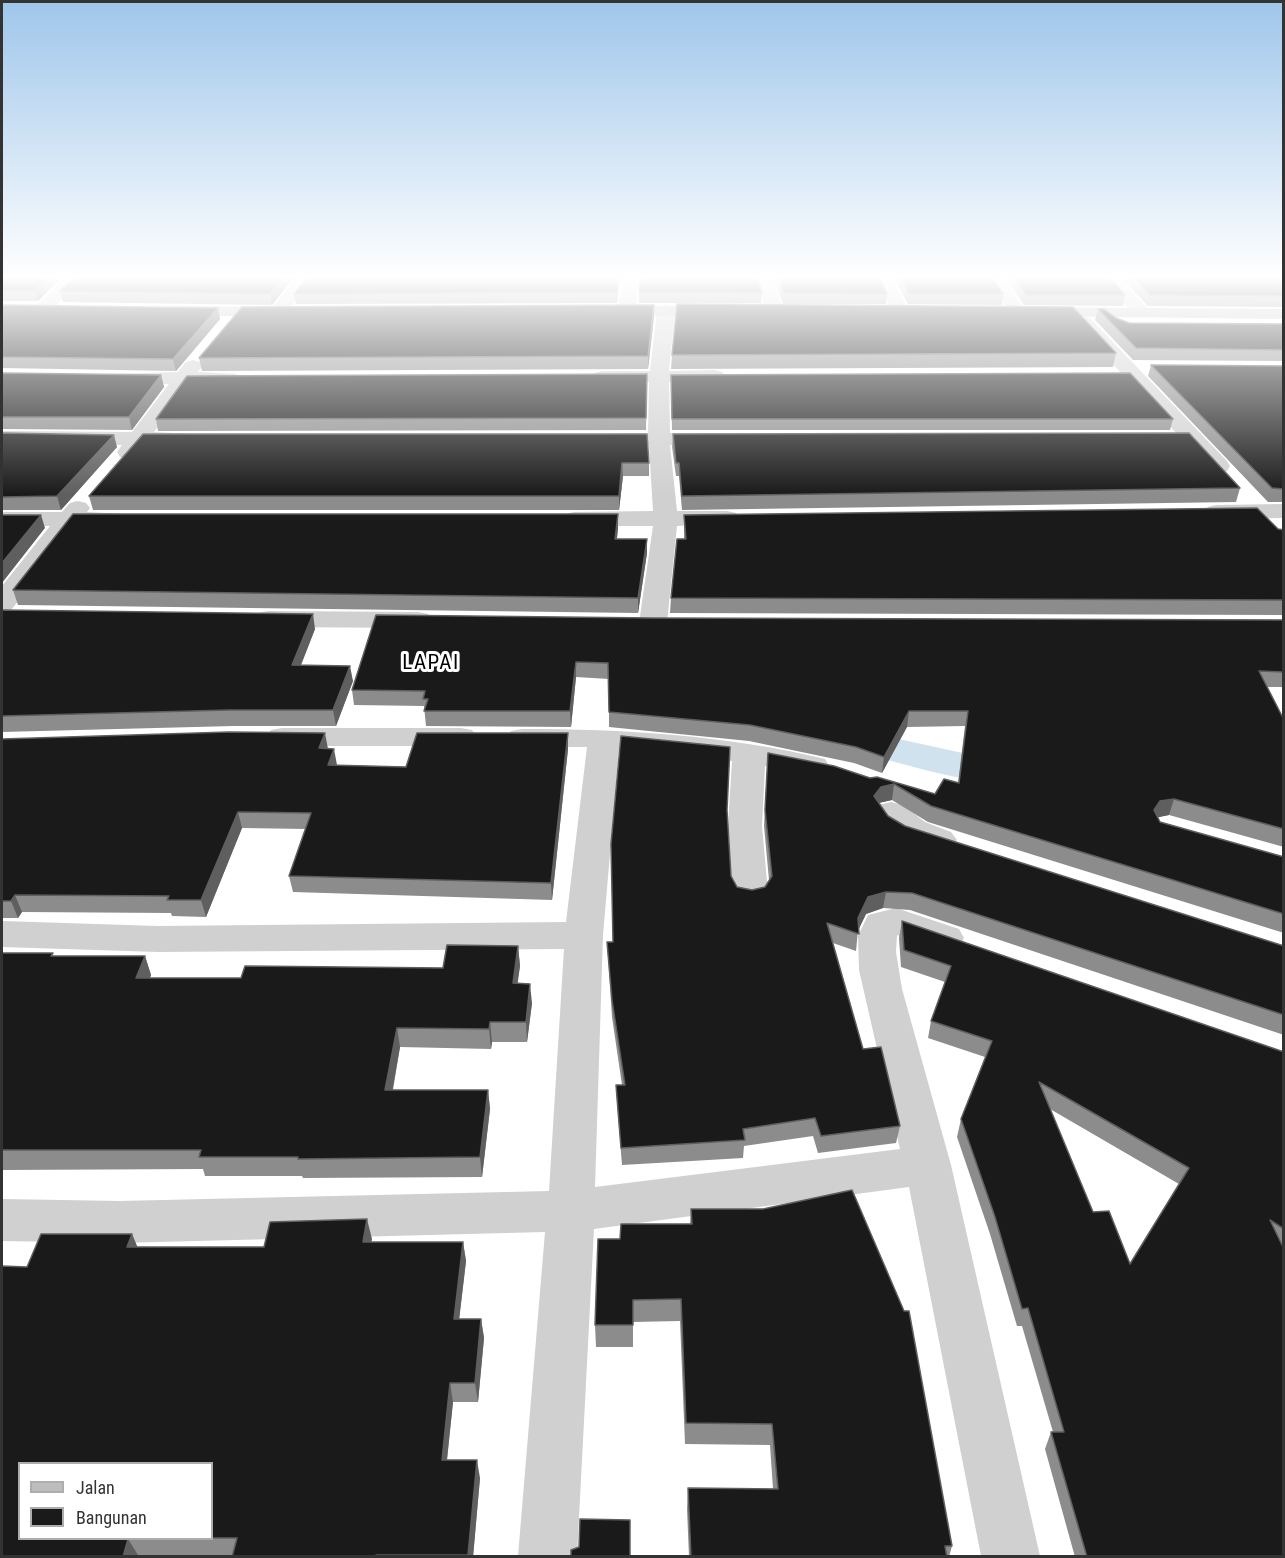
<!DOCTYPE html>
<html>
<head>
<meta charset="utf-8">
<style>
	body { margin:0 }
	#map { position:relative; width:1285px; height:1558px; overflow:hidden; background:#fff; font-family:"Roboto Condensed",sans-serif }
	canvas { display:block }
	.frame { position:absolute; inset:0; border:3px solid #333; pointer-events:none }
	.legend { position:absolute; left:18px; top:1462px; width:195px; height:78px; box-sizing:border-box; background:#fff; border:2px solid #adadad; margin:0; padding:8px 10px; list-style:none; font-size:18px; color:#333 }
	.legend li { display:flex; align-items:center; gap:12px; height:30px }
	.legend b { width:30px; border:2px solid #adadad }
</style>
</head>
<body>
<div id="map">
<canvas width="1285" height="1558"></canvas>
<div class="frame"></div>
<ul class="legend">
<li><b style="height:8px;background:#bdbdbd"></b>Jalan</li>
<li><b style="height:16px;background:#1a1a1a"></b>Bangunan</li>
</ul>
</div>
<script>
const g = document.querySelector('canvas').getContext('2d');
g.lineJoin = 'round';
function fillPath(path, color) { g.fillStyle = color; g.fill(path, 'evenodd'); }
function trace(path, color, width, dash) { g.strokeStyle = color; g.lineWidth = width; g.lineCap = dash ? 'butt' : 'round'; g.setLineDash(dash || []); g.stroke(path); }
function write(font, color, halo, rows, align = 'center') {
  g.font = font + ' "Roboto Condensed",sans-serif'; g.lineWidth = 6; g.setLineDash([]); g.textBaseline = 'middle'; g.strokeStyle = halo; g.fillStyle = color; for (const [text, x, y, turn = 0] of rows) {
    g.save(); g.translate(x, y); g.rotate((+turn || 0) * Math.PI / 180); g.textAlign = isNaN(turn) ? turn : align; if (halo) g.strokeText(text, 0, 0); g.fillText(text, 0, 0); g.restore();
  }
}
fillPath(new Path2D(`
	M 894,738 L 990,759 L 1028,764 L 1034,773 L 1028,782 C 992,790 918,768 880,758 L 874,750 L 880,742 Z`), '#cfe2ee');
fillPath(new Path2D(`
	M 66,277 L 84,277 L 49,313 L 37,313 L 34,309 L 37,305 Z
	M 297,277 L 314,277 L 284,316 L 272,316 L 269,312 Z
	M 622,277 L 638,277 L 636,311 L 633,315 L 621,315 L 618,311 Z
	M 756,277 L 772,277 L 784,312 L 781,316 L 769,316 L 766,312 Z
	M 876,277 L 892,277 L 909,312 L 906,316 L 894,316 Z
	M 987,277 L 1003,277 L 1026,312 L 1023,316 L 1011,316 Z
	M 1101,277 L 1118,277 L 1147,308 L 1150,312 L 1147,316 L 1135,316 Z
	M 666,305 L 672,306 L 675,310 L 669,371 L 715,370 L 722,372 L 725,376 L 722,380 L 715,382 L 669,382 L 670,433 L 718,433 L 726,434 L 729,439 L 726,444 L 718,445 L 670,445 L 677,511 L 727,511 L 736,513 L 739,518 L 736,523 L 677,526 L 667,623 L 663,629 L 653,631 L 643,629 L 639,623 L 653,526 L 574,526 L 565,524 L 562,519 L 565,514 L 574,512 L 653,511 L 649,445 L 594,444 L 591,439 L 594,434 L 648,433 L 649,382 L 602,383 L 595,381 L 592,377 L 595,373 L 602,371 L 650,371 L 657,310 L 660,306 Z
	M 1084,317 L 1090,318 L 1227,461 L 1230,466 L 1227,471 L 1219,473 L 1211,471 L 1078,326 L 1075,322 L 1078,318 Z
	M 193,360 L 200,362 L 203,366 L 198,372 L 236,374 L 239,378 L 236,382 L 190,384 L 154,432 L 192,434 L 195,439 L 192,444 L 144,445 C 137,455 133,460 120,457 L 117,452 L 122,445 L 2,443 L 2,431 L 132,432 L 169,384 L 116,384 L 109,382 L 106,378 L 109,374 L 178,372 L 186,362 Z
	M 78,501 L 86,503 L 90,508 L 87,512 L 124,514 L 127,519 L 124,524 L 76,526 L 12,609 L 2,611 L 2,586 L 50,526 L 2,526 L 2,512 L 62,512 L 70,503 Z
	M 1284,504 L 1284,518 L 1216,519 L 1208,517 L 1204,512 L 1208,507 L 1216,505 Z
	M 268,611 L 418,612 L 428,614 L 432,620 L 428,626 L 418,628 L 268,627 L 258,625 L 254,619 L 258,613 Z
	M 282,728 L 461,728 L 472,730 L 477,737 L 472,744 L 461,746 L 282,746 L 271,744 L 266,737 L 271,730 Z
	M 522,729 C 623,729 726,735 825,759 L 829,766 L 825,773 L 813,776 L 765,766 L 762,826 L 768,893 L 763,902 L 750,905 L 737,902 L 732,893 L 728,826 L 732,761 L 619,749 L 603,935 L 595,1187 L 900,1149 L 859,970 L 858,936 L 868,915 L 896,908 L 959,929 L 964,938 L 959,947 L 945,951 L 897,935 L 896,952 L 902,989 L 951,1165 L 1040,1556 L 981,1556 L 909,1187 L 594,1229 L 577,1556 L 518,1556 L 545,1232 L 120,1243 L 2,1241 L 2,1199 L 120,1201 L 549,1191 L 564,949 L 158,952 L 2,947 L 2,921 L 158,926 L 566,922 L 587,747 L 522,747 L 511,745 L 506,738 L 511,731 Z
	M 891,802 L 903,805 L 925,822 L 951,832 L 957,840 L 951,848 C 923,855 890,837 874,813 L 879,805 Z`), '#d0d0d0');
fillPath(new Path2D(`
	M 172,306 L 283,307 L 289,308 L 292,312 L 289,316 L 283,317 L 166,315 L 163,311 L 166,307 Z
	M 610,306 L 721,306 L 727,307 L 730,311 L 727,315 L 721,316 L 604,315 L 601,311 L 604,307 Z
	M 1033,307 L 1284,309 L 1284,319 L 1027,316 L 1024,312 L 1027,308 Z`), '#bdbdbd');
fillPath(new Path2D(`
	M 2,277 L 62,277 L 38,301 L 2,301 Z
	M 74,277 L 294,277 L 272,305 L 63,302 L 60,291 Z
	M 307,277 L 620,277 L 617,303 L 296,304 L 294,294 Z
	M 773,277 L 880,277 L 887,294 L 886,304 L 783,304 Z
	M 893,277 L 993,277 L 1003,294 L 1002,305 L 908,304 Z
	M 1005,277 L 1110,277 L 1125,295 L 1123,306 L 1024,305 Z
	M 1120,277 L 1284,277 L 1284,307 L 1148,306 Z
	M 639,292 L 762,293 L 761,303 L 639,303 Z
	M 2,305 L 218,308 L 220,319 L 176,371 L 2,368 Z
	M 654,305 L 654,317 L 648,369 L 202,371 L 199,358 Z
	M 1098,309 L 1129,323 L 1284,324 L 1284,361 L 1133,360 L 1095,320 Z
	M 1116,353 L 1113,367 L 671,369 L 672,355 Z
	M 1151,365 L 1284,366 L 1284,502 L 1268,502 L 1148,376 Z
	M 2,373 L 161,375 L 164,387 L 132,430 L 2,429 Z
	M 647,374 L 646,430 L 158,431 L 156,419 Z
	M 671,375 L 1173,419 L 1170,430 L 672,430 Z
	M 2,433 L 117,447 L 61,510 L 2,510 Z
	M 143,434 L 649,463 L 649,476 L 623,476 L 619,510 L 93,510 L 89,496 Z
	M 673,434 L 1240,488 L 1236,502 L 682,510 L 679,476 L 676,476 L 672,447 Z
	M 684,515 L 1278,529 L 1284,530 L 1284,615 L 670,613 L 671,598 L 684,539 Z
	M 618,528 L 617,539 L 647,539 L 647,553 L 638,613 L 18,605 L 13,590 Z
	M 2,610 L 315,629 L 301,665 L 353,681 L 336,726 L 233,726 L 2,732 Z
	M 653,618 L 1284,620 L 1284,687 L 1267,687 L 1284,720 L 1284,847 L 1169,815 L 1158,817 L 1160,822 L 1284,857 L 1284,933 L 928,822 L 892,800 L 879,803 L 888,816 L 905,826 L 1284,946 L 1284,1035 L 910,910 L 883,908 L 866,914 L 858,930 L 856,951 L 833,943 L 863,1049 L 900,1126 L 896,1143 L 818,1153 L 813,1136 L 744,1146 L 743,1158 L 622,1165 L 617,1103 L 616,1085 L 622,1085 L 612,1017 L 607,942 L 613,942 L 727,811 L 731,876 L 737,887 L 752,890 L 765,887 L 769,880 L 764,826 L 768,753 L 935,794 L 958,783 L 965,726 L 907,727 L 882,773 L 854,763 L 749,741 L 609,727 L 609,679 L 576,677 L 571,727 L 426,726 L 424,706 L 354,705 L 352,690 Z
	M 2,739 L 328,749 L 336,765 L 406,767 L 568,749 L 552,900 L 293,892 L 289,876 L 306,829 L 242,828 L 206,917 L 172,916 L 171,913 L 22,912 L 18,918 L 2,918 Z
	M 902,921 L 1284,1052 L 1284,1557 L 1075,1557 L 1045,1449 L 1051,1432 L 1053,1432 L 1022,1326 L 1017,1326 L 990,1234 L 957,1137 L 961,1119 L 985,1057 L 928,1038 L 931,1021 L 945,982 L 901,967 L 899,938 ZM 1050,1109 L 1179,1184 L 1130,1264 L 1093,1212 Z
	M 518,946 L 520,966 L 517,983 L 532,1003 L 527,1042 L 492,1042 L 491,1049 L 400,1047 L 393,1090 L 488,1090 L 490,1109 L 482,1177 L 303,1178 L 302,1176 L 205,1176 L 203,1169 L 2,1170 L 2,953 L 54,956 L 145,956 L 151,975 L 150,978 L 241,978 L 443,968 Z
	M 691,1209 L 952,1546 L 949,1557 L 689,1557 L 687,1509 L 688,1488 L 773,1489 L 770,1445 L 685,1444 L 680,1321 L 633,1322 L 633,1347 L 596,1347 L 595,1325 L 620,1239 L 690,1224 Z
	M 132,1234 L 137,1247 L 264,1247 L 372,1239 L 371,1242 L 463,1242 L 466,1261 L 459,1319 L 481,1319 L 484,1338 L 478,1402 L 453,1402 L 447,1460 L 480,1478 L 473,1557 L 138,1555 L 138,1557 L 2,1557 L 27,1267 ZM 212,1464 L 212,1539 L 20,1539 Z`), '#8c8c8c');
fillPath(new Path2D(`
	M 49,277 L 62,277 L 38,301 L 35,291 Z
	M 284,277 L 294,277 L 272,305 L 270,294 Z
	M 619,277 L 620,277 L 617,303 L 617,292 Z
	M 654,305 L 654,317 L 648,369 L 648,356 Z
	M 218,308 L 220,319 L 176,371 L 173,359 Z
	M 161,375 L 164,387 L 132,430 L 129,417 Z
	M 114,435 L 117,447 L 61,510 L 57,496 Z
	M 622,463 L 623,476 L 619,510 L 619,496 Z
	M 618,514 L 618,528 L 615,553 L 615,539 Z
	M 41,515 L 45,528 L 2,583 L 2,563 Z
	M 647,539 L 647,553 L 638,613 L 638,598 Z
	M 313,614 L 315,629 L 295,680 L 292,665 Z
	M 576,662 L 576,677 L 571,727 L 570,711 Z
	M 350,666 L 353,681 L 336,726 L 333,710 Z
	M 909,711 L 907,727 L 882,773 L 884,757 Z
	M 325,733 L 328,749 L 319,748 Z
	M 568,733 L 568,749 L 552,900 L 551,883 Z
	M 334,749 L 337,765 L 331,781 L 328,765 Z
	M 894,784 L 892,800 L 878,803 L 874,796 L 881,787 Z
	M 1174,799 L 1169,815 L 1155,818 L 1154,810 L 1160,801 Z
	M 238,812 L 242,828 L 206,917 L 201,900 Z
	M 886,892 L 883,908 L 866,914 L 856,935 L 858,918 L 868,897 Z
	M 15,895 L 22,912 L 18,918 L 11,901 Z
	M 518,946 L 520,966 L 515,1003 L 513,983 Z
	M 145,956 L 151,975 L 142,997 L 136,978 Z
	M 530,984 L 532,1003 L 527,1042 L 526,1022 Z
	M 490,1022 L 492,1042 L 491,1049 L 489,1029 Z
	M 397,1028 L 400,1047 L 389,1109 L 385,1090 Z
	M 488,1090 L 490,1109 L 482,1177 L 480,1157 Z
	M 367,1219 L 372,1239 L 367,1261 L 363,1242 Z
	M 132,1234 L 140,1253 L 127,1247 Z
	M 463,1242 L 466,1261 L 457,1338 L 454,1319 Z
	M 481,1319 L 484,1338 L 478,1402 L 475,1383 Z
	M 450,1383 L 453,1402 L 445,1478 L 442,1460 Z
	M 477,1460 L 480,1478 L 473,1557 L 468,1557 Z
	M 128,1539 L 138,1555 L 138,1557 L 123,1557 Z`), '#5f5f5f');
const building = new Path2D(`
	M 2,277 L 49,277 L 35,291 L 2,291 Z
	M 74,277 L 284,277 L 270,294 L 60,291 Z
	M 307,277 L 619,277 L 617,292 L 294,294 Z
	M 640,277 L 758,277 L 762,293 L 639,292 Z
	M 778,277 L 880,277 L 887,294 L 784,293 Z
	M 900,277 L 993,277 L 1003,294 L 909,294 Z
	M 1014,277 L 1110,277 L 1125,295 L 1026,295 Z
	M 1133,277 L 1284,277 L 1284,296 L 1150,295 Z
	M 677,304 L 1073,307 L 1116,353 L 672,355 Z
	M 2,305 L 218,308 L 173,359 L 2,357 Z
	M 654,305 L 648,356 L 199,358 L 242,307 Z
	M 1098,309 L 1104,309 L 1116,318 L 1129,323 L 1284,324 L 1284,350 L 1136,348 Z
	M 1151,365 L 1284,366 L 1284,489 L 1272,488 Z
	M 2,373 L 161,375 L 129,417 L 2,417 Z
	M 1130,373 L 1173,419 L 672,419 L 671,375 Z
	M 647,374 L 646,418 L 156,419 L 187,376 Z
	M 2,433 L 114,435 L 57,496 L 2,497 Z
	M 1189,433 L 1240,488 L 682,496 L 679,463 L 676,463 L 673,434 Z
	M 143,434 L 647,434 L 649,463 L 622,463 L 619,496 L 89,496 Z
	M 1257,508 L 1278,529 L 1284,530 L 1284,600 L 671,598 L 677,539 L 686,539 L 684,515 Z
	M 73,514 L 618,514 L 615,539 L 647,539 L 638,598 L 13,590 Z
	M 2,515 L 41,515 L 2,563 Z
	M 2,610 L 313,614 L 292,665 L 350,666 L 333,710 L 229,710 L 2,716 Z
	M 376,615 L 653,618 L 1284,620 L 1284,672 L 1259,671 L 1284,720 L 1284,829 L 1174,799 L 1160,801 L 1154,810 L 1160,822 L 1284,857 L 1284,914 L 931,806 L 894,784 L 881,787 L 874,796 L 888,816 L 905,826 L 1284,946 L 1284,1015 L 912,893 L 886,892 L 868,897 L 858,918 L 859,934 L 827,923 L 863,1049 L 881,1047 L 900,1126 L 821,1136 L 815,1118 L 743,1129 L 745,1140 L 621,1148 L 616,1085 L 625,1085 L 612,1000 L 607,942 L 613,942 L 611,844 L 621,736 L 730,747 L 727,810 L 731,876 L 737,887 L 752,890 L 765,887 L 772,876 L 765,810 L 768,753 L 834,766 L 870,778 L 877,777 L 935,794 L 944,779 L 959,783 L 968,711 L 909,711 L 884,757 L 856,747 L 750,725 L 609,712 L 608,663 L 576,662 L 570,711 L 424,711 L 428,699 L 423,699 L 425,691 L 352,690 Z
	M 229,732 L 325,733 L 319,748 L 334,749 L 328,765 L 406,767 L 417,733 L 568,733 L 551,883 L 289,876 L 311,813 L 238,812 L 201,900 L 167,900 L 169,896 L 15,895 L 11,901 L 2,901 L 2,739 Z
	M 902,921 L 1284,1052 L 1284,1229 L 1270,1220 L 1284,1249 L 1284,1557 L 1087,1557 L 1051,1432 L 1064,1432 L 1028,1308 L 1022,1309 L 995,1217 L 961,1119 L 992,1041 L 931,1021 L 951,966 L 904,950 ZM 1039,1082 L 1189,1168 L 1130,1264 L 1109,1211 L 1093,1212 Z
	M 447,945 L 518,946 L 513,983 L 530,984 L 526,1022 L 490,1022 L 489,1029 L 397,1028 L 385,1090 L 488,1090 L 480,1157 L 298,1159 L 298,1157 L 199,1157 L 201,1150 L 2,1150 L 2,953 L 53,953 L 51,956 L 145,956 L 136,978 L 241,978 L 245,966 L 443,968 Z
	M 852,1190 L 904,1311 L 909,1311 L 952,1546 L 945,1546 L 947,1557 L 691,1557 L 688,1488 L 778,1489 L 772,1424 L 686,1423 L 681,1299 L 633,1300 L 633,1325 L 595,1325 L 598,1239 L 620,1239 L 621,1224 L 692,1224 L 691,1209 L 763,1209 Z
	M 367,1219 L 363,1242 L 463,1242 L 454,1319 L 481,1319 L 475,1383 L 450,1383 L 442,1460 L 477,1460 L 468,1555 L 376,1555 L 375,1557 L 232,1557 L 237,1538 L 212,1538 L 212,1464 L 20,1464 L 20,1539 L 128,1539 L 123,1557 L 2,1557 L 2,1266 L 27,1267 L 41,1234 L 132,1234 L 127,1247 L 264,1247 L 270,1222 Z
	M 580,1519 L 630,1520 L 630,1557 L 571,1557 L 571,1550 L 579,1547 Z`);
fillPath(building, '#1a1a1a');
trace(building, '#5f5f5f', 1.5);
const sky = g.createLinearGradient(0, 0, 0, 495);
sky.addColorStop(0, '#9ec6ea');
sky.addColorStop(0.56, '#fff');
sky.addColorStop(1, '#ffffff00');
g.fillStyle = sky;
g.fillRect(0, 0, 1285, 495);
g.letterSpacing = '1.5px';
write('21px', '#000', '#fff', [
	["LAPAI",431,664]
]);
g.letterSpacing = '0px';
</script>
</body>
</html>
